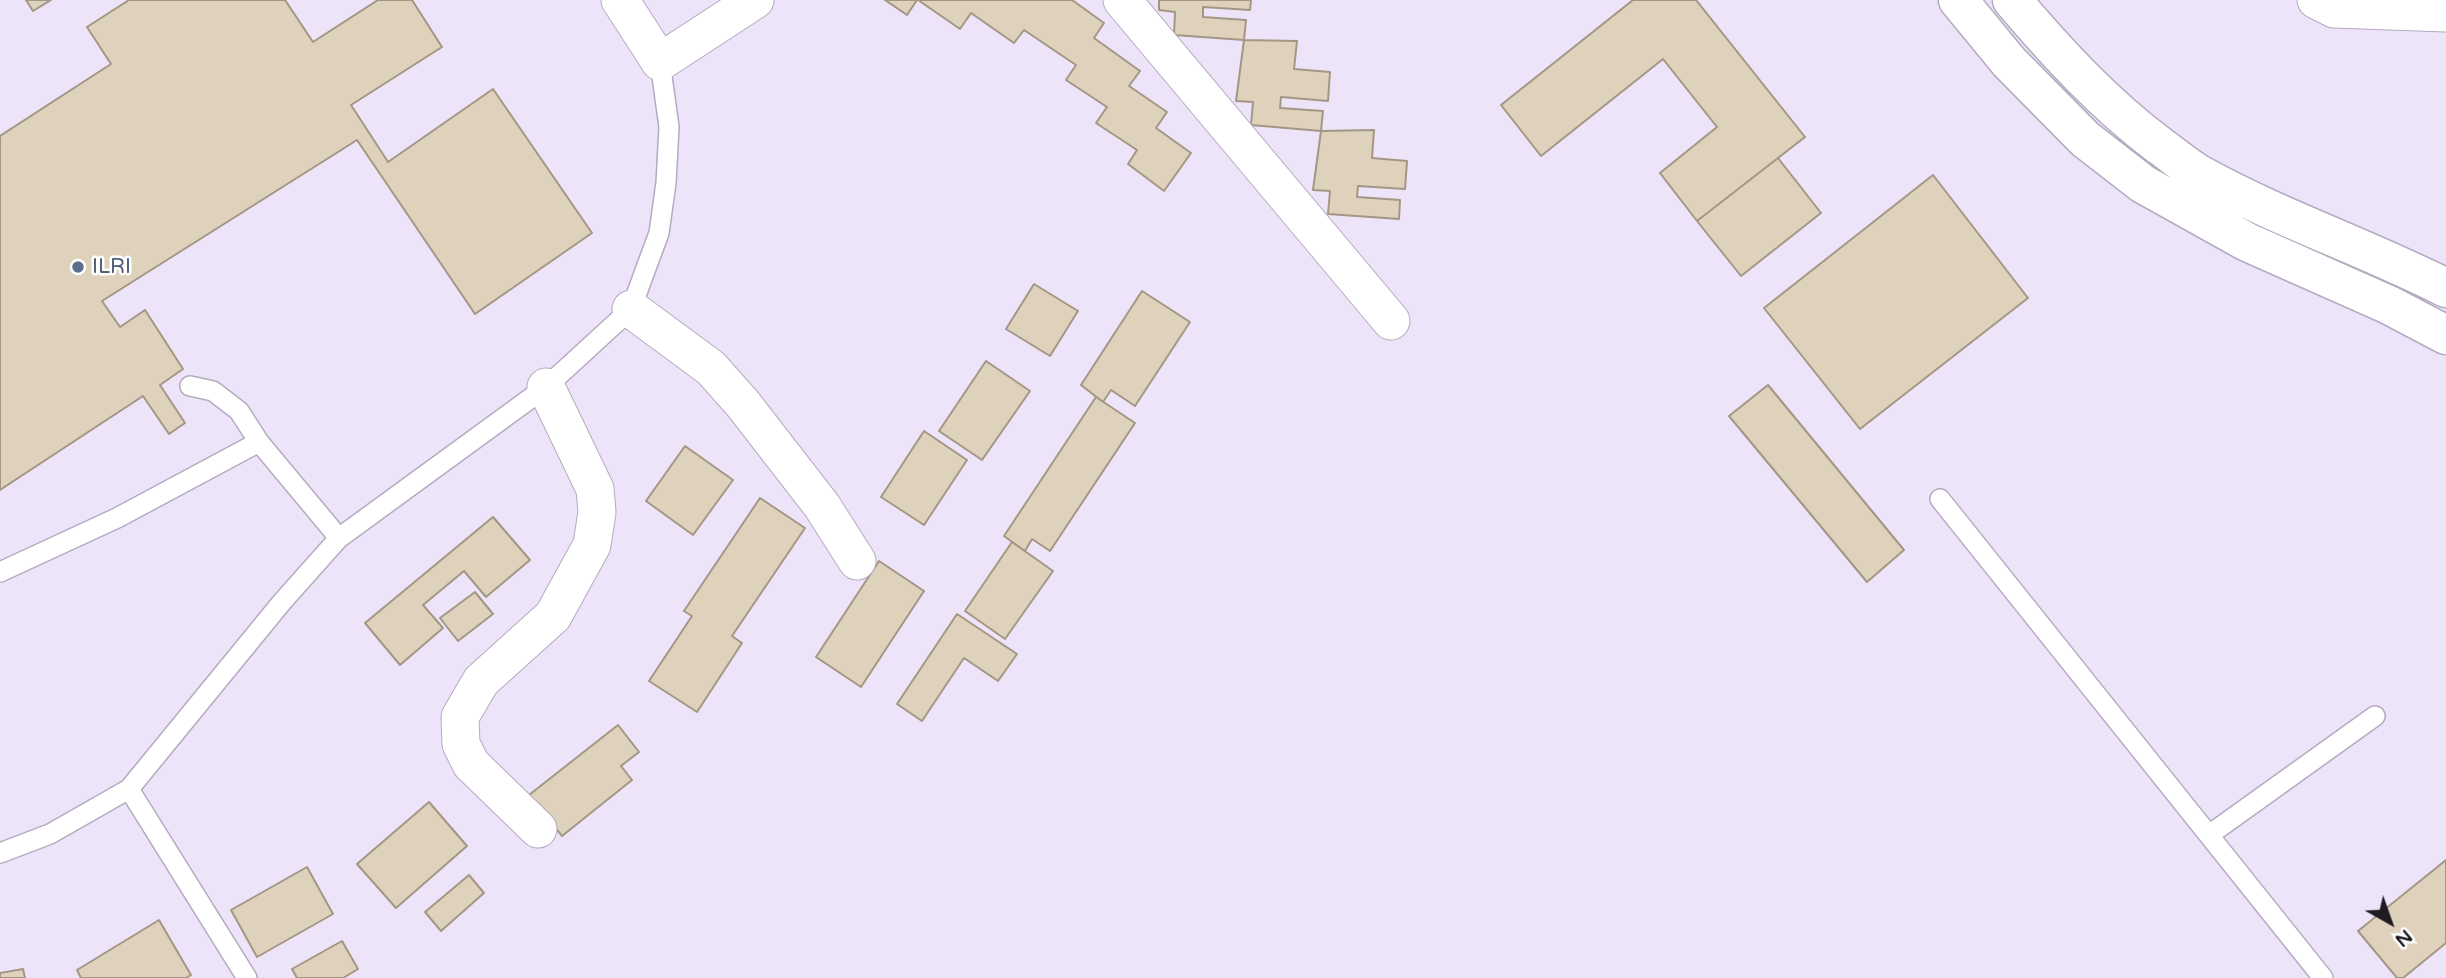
<!DOCTYPE html>
<html>
<head>
<meta charset="utf-8">
<style>
	body { margin:0 }
	#map { position:relative; width:2446px; height:978px; overflow:hidden; background:#eee4fa; font-family:"Varela Round",sans-serif }
	canvas { display:block }
	.north { position:absolute; left:2355px; top:887px; width:70px; height:70px; -webkit-text-stroke:5px #fff; paint-order:stroke; rotate:140deg; font-size:19px; font-weight:700; line-height:28px; text-align:center; color:#1e1b22 }
	.north::after { content:''; display:block; margin:auto; width:24px; height:32px; background:#1e1b22; clip-path:polygon(50% 0,100% 100%,50% 72%,0 100%) }
</style>
</head>
<body>
<div id="map">
<canvas width="2446" height="978"></canvas>
<div class="north">N</div>
</div>
<script>
const g = document.querySelector('canvas').getContext('2d');
g.lineJoin = 'round';
function fillPath(path, color) { g.fillStyle = color; g.fill(path, 'evenodd'); }
function trace(path, color, width, dash) { g.strokeStyle = color; g.lineWidth = width; g.lineCap = dash ? 'butt' : 'round'; g.setLineDash(dash || []); g.stroke(path); }
function write(font, color, halo, rows, align = 'center') {
  g.font = font + ' "Varela Round",sans-serif'; g.lineWidth = 5; g.setLineDash([]); g.textBaseline = 'middle'; g.strokeStyle = halo; g.fillStyle = color; for (const [text, x, y, turn = 0] of rows) {
    g.save(); g.translate(x, y); g.rotate((+turn || 0) * Math.PI / 180); g.textAlign = isNaN(turn) ? turn : align; if (halo) g.strokeText(text, 0, 0); g.fillText(text, 0, 0); g.restore();
  }
}
const building = new Path2D(`
	M 26,0 L 51,0 L 33,11 Z
	M 129,0 L 285,0 L 313,42 L 378,0 L 412,0 L 442,47 L 351,105 L 388,162 L 493,89 L 592,233 L 475,314 L 357,140 L 102,301 L 120,327 L 145,310 L 183,369 L 160,385 L 185,423 L 169,434 L 143,396 L 0,490 L 0,136 L 111,64 L 87,27 Z
	M 885,0 L 917,0 L 907,15 Z
	M 918,0 L 1072,0 L 1104,23 L 1094,38 L 1140,71 L 1129,86 L 1167,112 L 1156,128 L 1191,153 L 1164,191 L 1128,164 L 1137,150 L 1096,123 L 1107,107 L 1066,80 L 1076,65 L 1024,30 L 1014,43 L 971,13 L 960,29 Z
	M 1159,0 L 1251,0 L 1250,10 L 1203,7 L 1203,17 L 1246,20 L 1244,40 L 1174,35 L 1175,12 L 1159,10 Z
	M 1633,0 L 1696,0 L 1805,137 L 1697,221 L 1660,173 L 1717,127 L 1663,59 L 1541,156 L 1501,105 Z
	M 1244,40 L 1297,41 L 1294,69 L 1330,72 L 1328,101 L 1281,97 L 1280,108 L 1323,111 L 1321,131 L 1251,125 L 1253,102 L 1236,101 Z
	M 1374,130 L 1372,158 L 1407,161 L 1405,189 L 1358,186 L 1357,197 L 1400,200 L 1399,219 L 1328,214 L 1330,191 L 1313,190 L 1321,131 Z
	M 1778,158 L 1821,213 L 1741,276 L 1697,221 Z
	M 1933,175 L 2028,298 L 1860,429 L 1764,308 Z
	M 1034,284 L 1078,311 L 1050,356 L 1006,329 Z
	M 1142,291 L 1190,322 L 1135,406 L 1111,390 L 1103,402 L 1081,385 Z
	M 986,361 L 1030,391 L 982,460 L 939,431 Z
	M 1768,385 L 1904,550 L 1867,582 L 1729,416 Z
	M 1096,397 L 1135,423 L 1050,551 L 1032,539 L 1025,551 L 1004,536 Z
	M 924,431 L 967,460 L 924,525 L 881,497 Z
	M 685,446 L 733,480 L 693,535 L 646,501 Z
	M 760,498 L 805,528 L 732,636 L 742,643 L 697,712 L 649,681 L 692,616 L 684,611 Z
	M 493,517 L 530,560 L 486,597 L 464,571 L 423,605 L 443,628 L 400,665 L 365,623 Z
	M 1012,542 L 1053,571 L 1005,639 L 965,611 Z
	M 879,561 L 924,591 L 861,687 L 816,657 Z
	M 475,592 L 493,614 L 458,641 L 440,618 Z
	M 957,614 L 1017,654 L 998,681 L 964,658 L 922,721 L 897,704 Z
	M 618,725 L 639,752 L 621,766 L 632,780 L 562,836 L 529,795 Z
	M 429,802 L 467,846 L 396,908 L 357,864 Z
	M 2446,860 L 2446,943 L 2403,978 L 2397,978 L 2358,931 Z
	M 307,867 L 333,914 L 257,957 L 231,910 Z
	M 469,875 L 484,893 L 441,931 L 425,912 Z
	M 159,920 L 191,975 L 186,978 L 81,978 L 77,970 Z
	M 342,941 L 358,969 L 343,978 L 297,978 L 292,969 Z
	M 23,969 L 25,978 L 0,978 L 0,973 Z`);
fillPath(building, '#dfd2bd');
trace(building, '#a39784', 2);
const lane = new Path2D(`
	M 190,386 L 213,391 L 239,411 L 259,442 L 339,538
	M 1940,499 L 2323,978
	M 0,572 L 117,518 L 259,442
	M 129,789 L 247,978
	M 2209,835 L 2375,716
	M 0,853 L 50,834 L 129,789 L 282,602 L 339,538 L 546,387 L 631,309 L 659,233 L 666,183 L 669,127 L 660,62`);
const street = new Path2D(`
	M 620,0 L 660,62 L 755,0
	M 1122,0 L 1391,321
	M 2316,0 L 2334,9 L 2446,13
	M 631,309 L 711,368 L 743,404 L 822,506 L 857,561
	M 538,829 L 471,764 L 461,744 L 460,717 L 481,681 L 553,616 L 592,545 L 597,512 L 595,489 L 546,387`);
const secondary = new Path2D(`
	M 1958,0 L 2009,62 L 2085,139 L 2143,184 L 2247,242 L 2389,305 L 2446,335
	M 2012,0 C 2057,53 2104,104 2160,146 C 2173,155 2185,166 2199,174 C 2278,218 2365,247 2446,288`);
trace(lane, '#b4abc0', 22);
trace(street, '#b4abc0', 39);
trace(secondary, '#b4abc0', 41);
trace(lane, '#fff', 19);
trace(street, '#fff', 37);
trace(secondary, '#fff', 38);
for (const [x, y, r, color] of [
	[78,267,7,"#5c6f8a"]
]) { const dot = new Path2D(); dot.arc(x, y, r, 0, 2 * Math.PI); g.fillStyle = color; g.fill(dot); trace(dot, '#fff', 2.5); }
write('21px', '#4e5e75', '#fff', [
	["ILRI",92,267]
], 'left');
</script>
</body>
</html>
